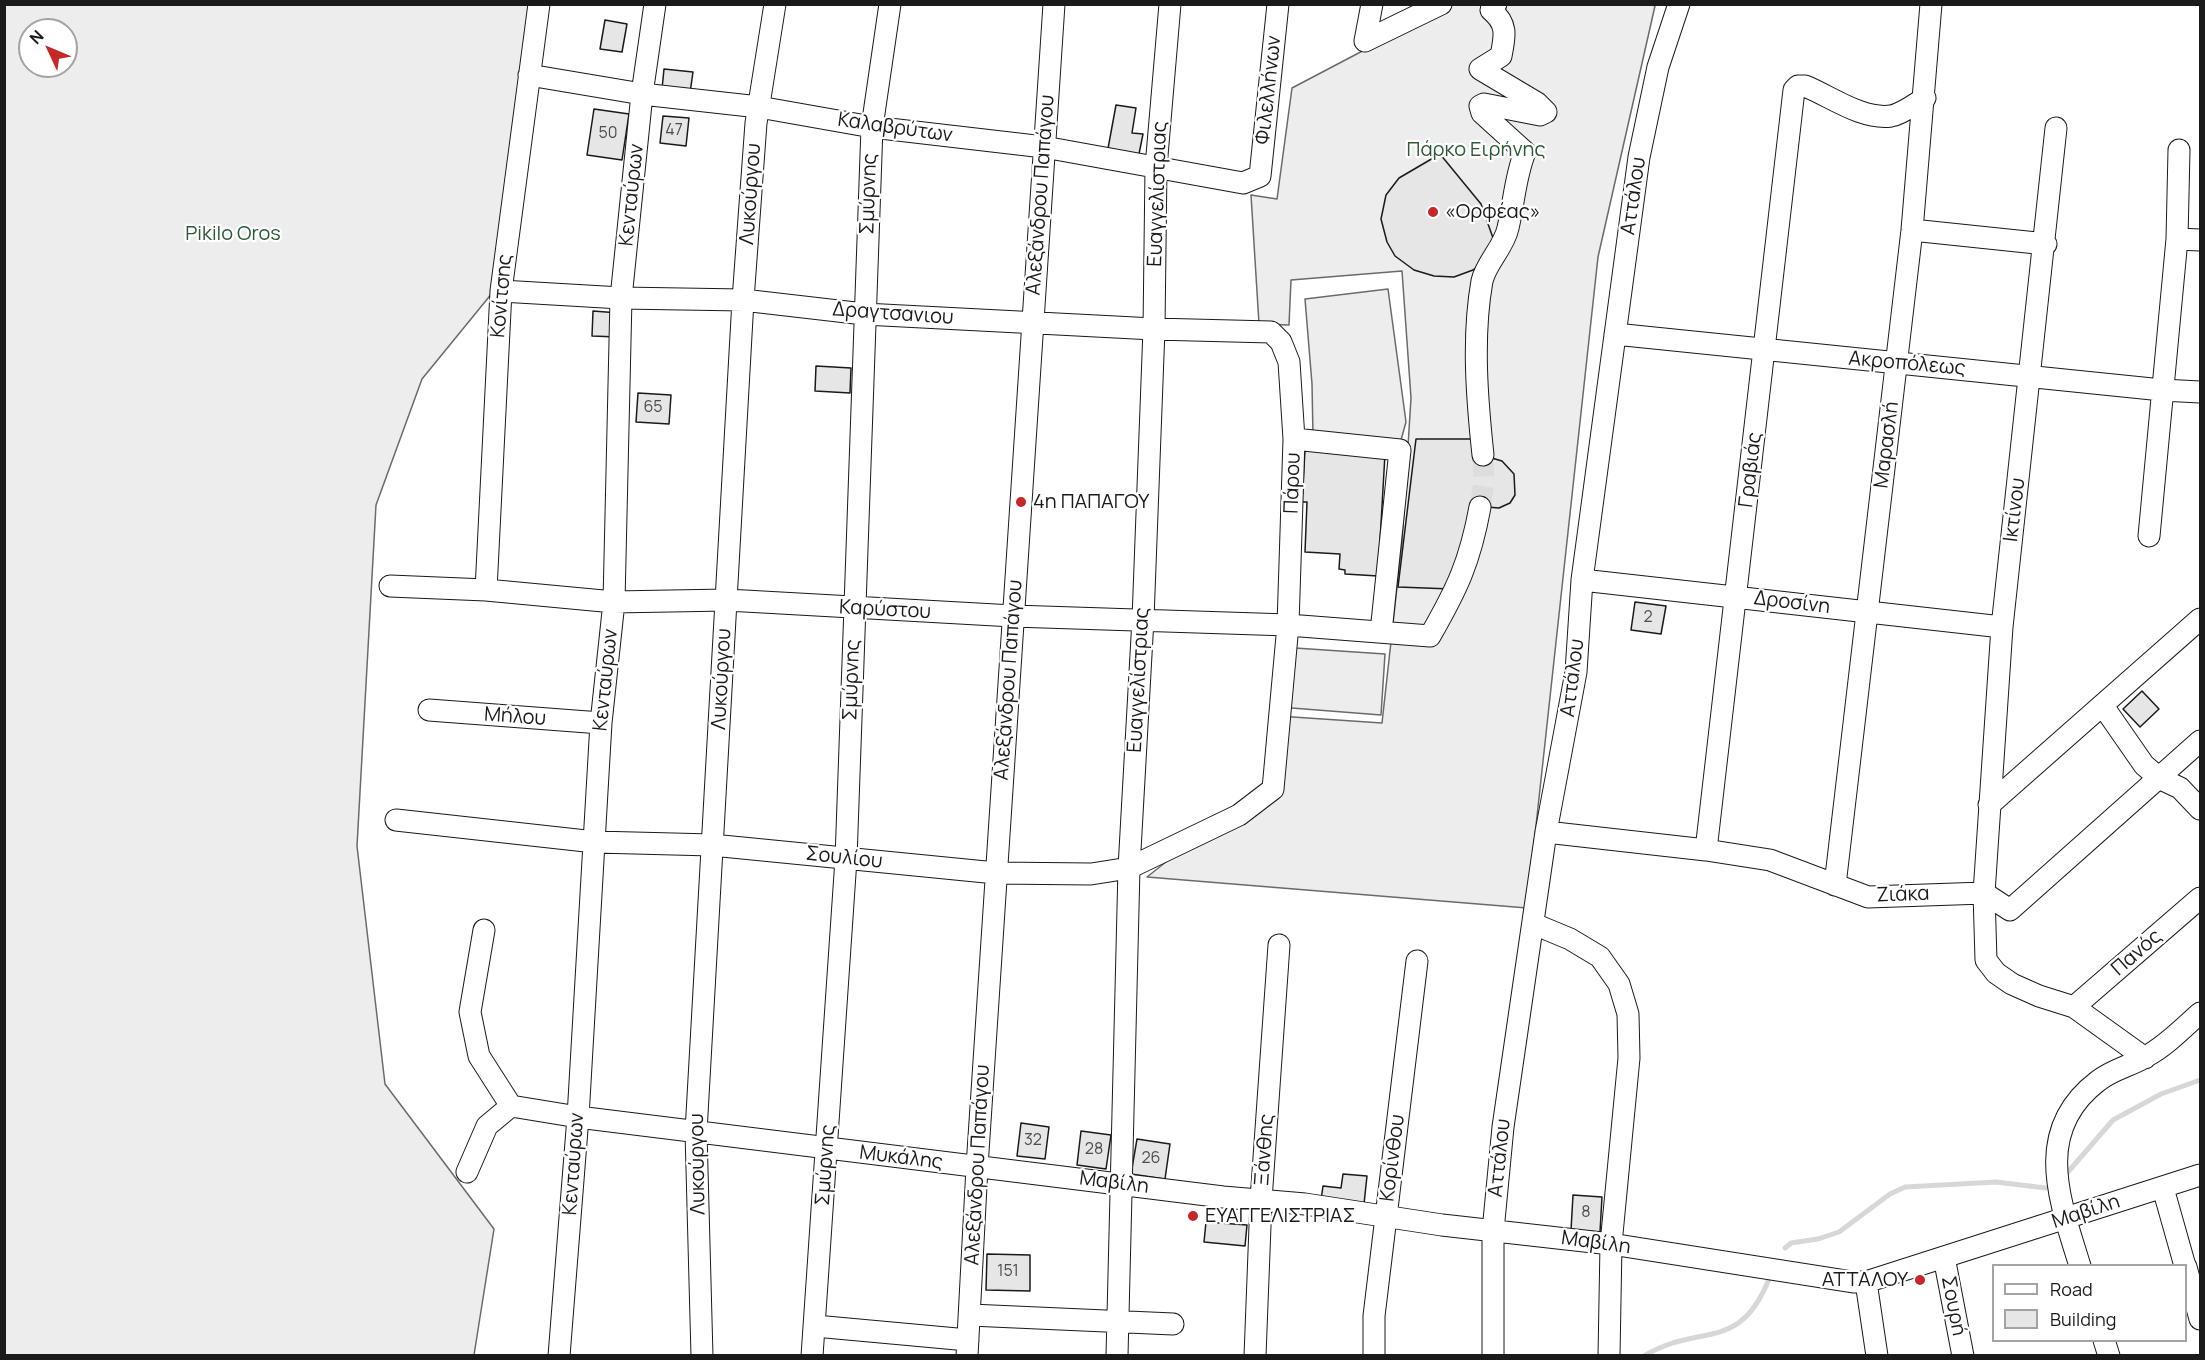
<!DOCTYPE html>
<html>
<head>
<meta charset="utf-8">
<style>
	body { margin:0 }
	#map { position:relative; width:2205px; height:1360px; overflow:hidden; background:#fff; font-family:Manrope,sans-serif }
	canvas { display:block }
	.frame { position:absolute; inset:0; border:6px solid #1a1a1a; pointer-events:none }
	.legend { position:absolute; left:1992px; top:1264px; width:195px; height:78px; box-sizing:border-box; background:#fff; border:2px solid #a3a3a3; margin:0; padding:8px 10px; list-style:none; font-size:18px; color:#1a1a1a }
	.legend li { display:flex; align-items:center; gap:12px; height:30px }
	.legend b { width:30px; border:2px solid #a3a3a3 }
	.north { position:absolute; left:18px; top:18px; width:60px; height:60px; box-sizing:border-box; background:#fff; border:2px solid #a3a3a3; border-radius:50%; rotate:314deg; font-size:16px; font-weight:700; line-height:24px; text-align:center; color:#1a1a1a }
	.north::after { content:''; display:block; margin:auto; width:21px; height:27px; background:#c62828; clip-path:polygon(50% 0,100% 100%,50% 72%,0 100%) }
</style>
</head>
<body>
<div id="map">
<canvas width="2205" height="1360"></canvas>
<div class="frame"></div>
<ul class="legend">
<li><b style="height:8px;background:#fff"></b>Road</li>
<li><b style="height:16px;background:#e6e6e6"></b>Building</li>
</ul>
<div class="north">N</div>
</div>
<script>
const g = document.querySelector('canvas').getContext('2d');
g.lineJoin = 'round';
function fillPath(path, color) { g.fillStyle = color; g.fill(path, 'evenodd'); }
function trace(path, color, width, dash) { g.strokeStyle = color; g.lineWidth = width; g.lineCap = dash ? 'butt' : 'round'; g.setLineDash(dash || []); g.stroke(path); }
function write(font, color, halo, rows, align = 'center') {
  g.font = font + ' Manrope,sans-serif'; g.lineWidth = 4.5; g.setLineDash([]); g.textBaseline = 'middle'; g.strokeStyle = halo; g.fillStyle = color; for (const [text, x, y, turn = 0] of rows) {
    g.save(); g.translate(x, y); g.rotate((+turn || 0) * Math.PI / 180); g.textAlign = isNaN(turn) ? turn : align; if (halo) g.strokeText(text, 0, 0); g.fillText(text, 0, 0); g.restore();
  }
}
const built = new Path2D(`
	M 1650,4 L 1655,6 L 1598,257 L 1527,908 L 1147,877 L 1273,777 L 1278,716 L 1382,723 L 1402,542 L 1411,398 L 1402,271 L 1291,280 L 1289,325 L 1259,324 L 1251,195 L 1277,199 L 1292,88 L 1450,5 Z
	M 5,5 L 533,5 L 493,292 L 422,379 L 376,505 L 357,846 L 385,1084 L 494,1229 L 474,1355 L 5,1356 ZM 30,30 L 66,30 L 66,66 L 30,66 Z
	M 1388,289 L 1406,422 L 1401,440 L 1313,436 L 1312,384 L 1305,299 Z
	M 1280,647 L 1385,654 L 1381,715 L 1279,707 Z`);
fillPath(built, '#ededed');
trace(built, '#6a6a6a', 1.5);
trace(new Path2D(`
	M 2068,1172 L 2113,1120 L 2161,1094 L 2200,1080
	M 1785,1248 L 1791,1243 L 1818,1239 L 1839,1232 L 1890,1194 L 1905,1187 L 1996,1182 L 2046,1188
	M 1644,1356 C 1700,1322 1739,1354 1769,1279`), '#d7d7d7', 5);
const building = new Path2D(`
	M 605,20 L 627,24 L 622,52 L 600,49 Z
	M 664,69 L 693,72 L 690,93 L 662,89 Z
	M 1116,105 L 1136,108 L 1132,133 L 1143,134 L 1138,159 L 1107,154 Z
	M 594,109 L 629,114 L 622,160 L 587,155 Z
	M 663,116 L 689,118 L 686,146 L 660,143 Z
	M 1440,154 L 1481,204 L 1493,238 L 1492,255 L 1473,270 L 1454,277 L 1434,276 L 1414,270 L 1395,256 L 1387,242 L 1381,219 L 1386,195 L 1399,178 Z
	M 593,311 L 619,313 L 617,337 L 592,336 Z
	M 816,366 L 851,368 L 850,393 L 815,391 Z
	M 638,393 L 671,395 L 669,424 L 636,422 Z
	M 1416,439 L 1472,439 L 1478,454 L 1502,461 L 1514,474 L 1515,495 L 1510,503 L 1499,508 L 1487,507 L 1451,589 L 1398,587 Z
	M 1305,450 L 1385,454 L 1378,576 L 1345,574 L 1345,570 L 1339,569 L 1340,554 L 1305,552 L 1307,502 L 1302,502 Z
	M 1635,602 L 1666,606 L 1661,634 L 1631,630 Z
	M 2142,691 L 2159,709 L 2140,727 L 2123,709 Z
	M 1021,1123 L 1049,1127 L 1045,1159 L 1017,1156 Z
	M 1081,1131 L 1111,1135 L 1106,1169 L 1077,1165 Z
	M 1137,1139 L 1170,1144 L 1165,1179 L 1131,1174 Z
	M 1343,1174 L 1367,1176 L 1364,1204 L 1321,1200 L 1323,1186 L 1341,1188 Z
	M 1573,1195 L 1602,1197 L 1600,1232 L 1571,1230 Z
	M 1206,1222 L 1247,1225 L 1245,1246 L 1204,1242 Z
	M 987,1254 L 1030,1255 L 1030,1291 L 986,1290 Z`);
fillPath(building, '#e6e6e6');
trace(building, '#1a1a1a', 1.5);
trace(new Path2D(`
	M 1480,507 L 1484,482 L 1483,455`), '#ddd', 21, [21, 10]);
const minor = new Path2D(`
	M 1365,41 L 1441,4
	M 1365,41 L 1372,4
	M 529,75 L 642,94 L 759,107 L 872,127 L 1044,147 L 1243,183 L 1260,176 L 1278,4
	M 2056,128 L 2002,627 L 1984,893 L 1986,960 L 1996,973 L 2012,984 L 2039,996 L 2074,1007 L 2145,1058
	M 1912,230 L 2046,244
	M 2177,239 L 2200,240
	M 1615,334 L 2162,390 L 2200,392
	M 1294,439 L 1400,450 L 1381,632
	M 1483,455 C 1477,399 1472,337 1482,281 C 1486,263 1504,247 1508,228 C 1514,203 1515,177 1525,152 L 1482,113 L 1480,106 L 1484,104 L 1540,115 L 1546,112 L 1537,103 L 1480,69 L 1501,56 C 1505,36 1508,24 1491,10 L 1496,4
	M 2149,536 L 2177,239 L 2179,150
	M 1582,580 L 2002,627
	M 390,586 L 486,590 L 614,602 L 727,600 L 1013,616 L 1288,625 L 1430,636 C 1457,589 1470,562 1480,507
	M 486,590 L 501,291 L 539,4
	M 2103,706 L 2144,765 L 2159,778 L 2180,788 L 2200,809
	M 429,710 L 601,723
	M 1989,805 L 2200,619
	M 396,820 L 595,842 L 712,845 L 996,873 L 1091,874 L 1129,868 L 1239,815 L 1273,789 L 1288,625 L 1294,439 L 1289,362 L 1281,342 L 1271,332 L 1154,329 L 864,314 L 743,300 L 621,298 L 501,291
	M 1546,832 L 1706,850 L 1770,860 L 1868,897 L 1984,893 L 2010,910 L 2200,741
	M 1706,850 L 1794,90 L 1798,86 L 1805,86 C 1830,96 1862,120 1891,116 C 1902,114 1915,104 1925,98
	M 1835,885 L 1912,230 L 1931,4
	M 1534,924 L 1570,939 L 1600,957 L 1619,984 L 1628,1014 L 1629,1058 L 1611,1244 L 1609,1356
	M 484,930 L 470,1012 L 479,1056 L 511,1106 L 578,1117 L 1223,1197 L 1305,1204 L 1442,1225 L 1611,1244 L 1853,1282 L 1866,1282 L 2200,1175
	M 2074,1007 L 2200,898
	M 467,1172 L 487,1126 L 511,1106
	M 2163,1188 L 2185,1266
	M 1944,1257 L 1963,1356
	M 2080,1266 C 2060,1201 2032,1131 2098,1081 C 2113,1069 2131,1066 2147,1056 C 2167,1045 2183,1028 2200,1013
	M 2186,1267 L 2200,1319
	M 1866,1282 L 1877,1356
	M 970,1315 L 1173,1324
	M 815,1326 L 968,1340
	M 2104,1340 L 2109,1356
	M 559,1356 L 578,1117 L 601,723 L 614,602 L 621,298 L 642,94 L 655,4
	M 702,1356 L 696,1132 L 743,300 L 756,123 L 775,4
	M 812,1356 L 846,859 L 872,127 L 890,4
	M 967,1356 L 977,1167 L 1054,4
	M 1117,1356 L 1129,868 L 1143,619 L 1154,329 L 1156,167 L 1170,4
	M 1255,1356 L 1261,1200 L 1279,945
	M 1374,1356 L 1374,1316 L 1417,961
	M 1493,1356 L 1493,1231 L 1503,1127 L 1546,832 L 1576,672 L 1582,580 L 1639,157 L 1658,67 L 1679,4`);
trace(minor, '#1a1a1a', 23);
trace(minor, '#fff', 21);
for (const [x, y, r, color] of [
	[1433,212,6,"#c62828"],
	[1021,502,6,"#c62828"],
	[1193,1216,6,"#c62828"],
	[1920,1280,6,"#c62828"]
]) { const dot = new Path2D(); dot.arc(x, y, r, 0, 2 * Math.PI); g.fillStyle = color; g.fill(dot); trace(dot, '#fff', 2); }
write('16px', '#4d4d4d', null, [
	["47",674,131],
	["50",608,134],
	["65",653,408],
	["2",1648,618],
	["32",1033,1141],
	["28",1094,1150],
	["26",1151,1159],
	["8",1586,1213],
	["151",1008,1272]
]);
write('20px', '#1a1a1a', '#fff', [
	["Φιλελλήνων",1269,90,-84],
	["Καλαβρύτων",895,128,8],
	["Λυκούργου",751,194,-86],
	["Σμύρνης",869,194,-88],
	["Ευαγγελίστριας",1158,194,-88],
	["Κενταύρων",632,195,-84],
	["Αλεξάνδρου Παπάγου",1041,195,-86],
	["Αττάλου",1634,196,-82],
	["Κονίτσης",502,296,-85],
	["Δραγτσανιου",893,314,4],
	["Ακροπόλεως",1907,364,5],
	["Μαρασλή",1887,445,-83],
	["Γραβιάς",1751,470,-83],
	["Πάρου",1293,483,-88],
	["Ικτίνου",2015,510,-83],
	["Δροσίνη",1792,603,7],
	["Καρύστου",885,610,3],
	["Αττάλου",1573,678,-83],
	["Λυκούργου",722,679,-87],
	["Κενταύρων",606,680,-84],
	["Σμύρνης",852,680,-88],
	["Αλεξάνδρου Παπάγου",1009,680,-86],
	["Ευαγγελίστριας",1139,680,-87],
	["Μήλου",515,717,4],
	["Σουλίου",844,858,6],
	["Ζιάκα",1903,895,-2],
	["Πανός",2137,953,-41],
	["Ξάνθης",1265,1150,-86],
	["Μυκάλης",901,1158,7],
	["Κορίνθου",1393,1158,-83],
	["Αττάλου",1500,1158,-84],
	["Κενταύρων",574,1164,-86],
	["Λυκούργου",698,1164,-91],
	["Σμύρνης",826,1165,-86],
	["Αλεξάνδρου Παπάγου",978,1165,-87],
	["Μαβίλη",1114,1183,7],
	["Μαβίλη",2086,1212,-18],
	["Μαβίλη",1596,1243,8],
	["Σουρή",1953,1306,79]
]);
write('20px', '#2b5a34', '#fff', [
	["Πάρκο Ειρήνης",1476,150],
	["Pikilo Oros",233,234]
]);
write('20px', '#1a1a1a', '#fff', [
	["«Ορφέας»",1445,212],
	["4η ΠΑΠΑΓΟΥ",1033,502],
	["ΕΥΑΓΓΕΛΙΣΤΡΙΑΣ",1205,1216],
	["ΑΤΤΑΛΟΥ",1908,1280,"right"]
], 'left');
</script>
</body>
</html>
